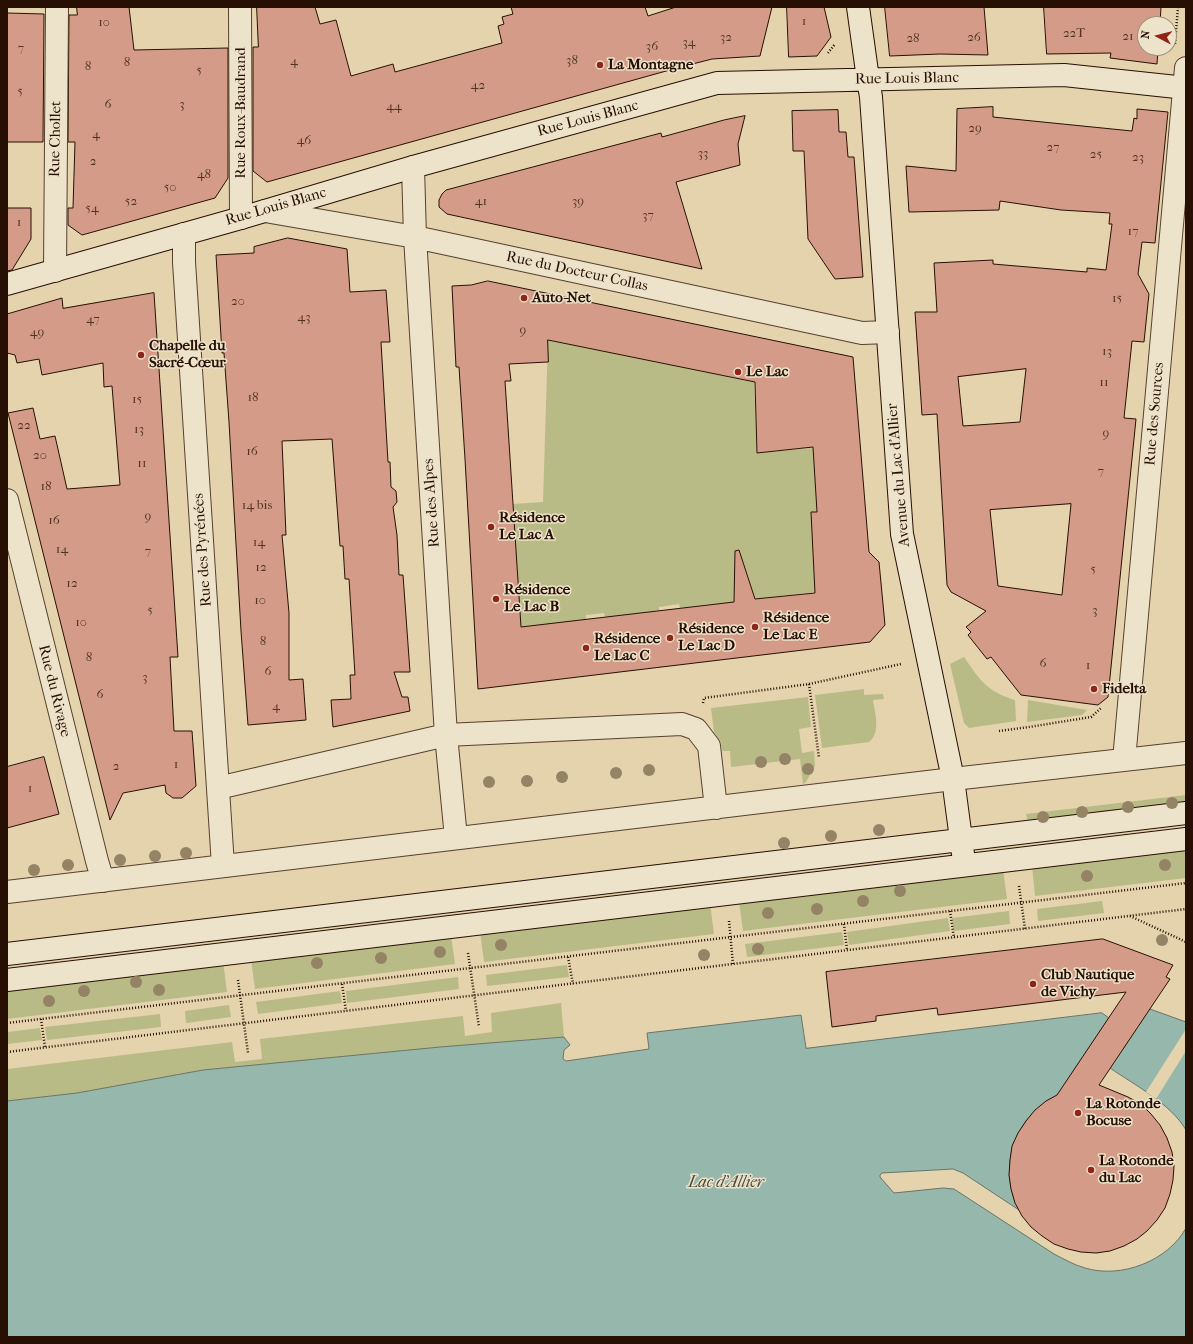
<!DOCTYPE html>
<html>
<head>
<meta charset="utf-8">
<style>
	body { margin:0 }
	#map { position:relative; width:1193px; height:1344px; overflow:hidden; background:#e4d3ad; font-family:"IM FELL French Canon",serif }
	canvas { display:block }
	.frame { position:absolute; inset:0; border:8px solid #271003; pointer-events:none }
	.north { position:absolute; left:1137px; top:16px; width:40px; height:40px; box-sizing:border-box; background:#ede2ca; border:1px solid #9e8e7a; border-radius:50%; rotate:277deg; font-size:11px; font-weight:700; line-height:16px; text-align:center; color:#271003 }
	.north::after { content:''; display:block; margin:auto; width:14px; height:18px; background:#8f2418; clip-path:polygon(50% 0,100% 100%,50% 72%,0 100%) }
</style>
</head>
<body>
<div id="map">
<canvas width="1193" height="1344"></canvas>
<div class="frame"></div>
<div class="north">N</div>
</div>
<script>
const g = document.querySelector('canvas').getContext('2d');
g.lineJoin = 'round';
function fillPath(path, color) { g.fillStyle = color; g.fill(path, 'evenodd'); }
function trace(path, color, width, dash) { g.strokeStyle = color; g.lineWidth = width; g.lineCap = dash ? 'butt' : 'round'; g.setLineDash(dash || []); g.stroke(path); }
function write(font, color, halo, rows, align = 'center') {
  g.font = font + ' "IM FELL French Canon",serif'; g.lineWidth = 3; g.setLineDash([]); g.textBaseline = 'middle'; g.strokeStyle = halo; g.fillStyle = color; for (const [text, x, y, turn = 0] of rows) {
    g.save(); g.translate(x, y); g.rotate((+turn || 0) * Math.PI / 180); g.textAlign = isNaN(turn) ? turn : align; if (halo) g.strokeText(text, 0, 0); g.fillText(text, 0, 0); g.restore();
  }
}
fillPath(new Path2D(`
	M 548,340 L 754,382 L 757,453 L 813,448 L 817,512 L 811,512 L 816,592 L 755,599 L 753,594 L 734,602 L 680,608 L 679,604 L 659,607 L 659,611 L 605,617 L 604,613 L 586,615 L 586,620 L 521,628 L 513,504 L 543,502 Z
	M 964,657 C 980,680 986,691 1015,700 L 1016,721 L 969,728 L 964,723 L 950,664 Z
	M 864,689 L 864,695 L 883,694 L 884,699 L 873,700 C 875,713 881,733 869,742 L 822,748 L 815,695 Z
	M 808,697 L 811,727 L 799,729 L 802,753 L 814,751 L 815,766 L 806,782 L 803,784 L 800,759 L 731,767 L 730,751 L 722,751 L 721,742 L 714,732 L 711,708 Z
	M 1028,700 L 1087,710 L 1082,715 L 1027,722 Z
	M 1186,795 L 1186,805 L 1028,823 L 1026,814 Z
	M 1186,848 L 1186,878 L 1035,896 L 1032,866 Z
	M 1003,869 L 1007,899 L 743,931 L 739,901 Z
	M 1102,901 L 1104,913 L 1038,921 L 1037,909 Z
	M 710,903 L 714,934 L 484,962 L 480,931 Z
	M 1009,911 L 1010,924 L 954,931 L 952,918 Z
	M 948,918 L 950,931 L 849,945 L 847,932 Z
	M 842,932 L 844,945 L 747,957 L 745,944 Z
	M 451,935 L 455,964 L 255,989 L 251,960 Z
	M 223,961 L 227,992 L 7,1019 L 7,988 Z
	M 567,965 L 569,977 L 487,986 L 486,975 Z
	M 458,977 L 459,989 L 347,1003 L 346,991 Z
	M 340,991 L 342,1003 L 258,1014 L 256,1002 Z
	M 561,1003 L 564,1037 L 440,1047 L 203,1070 L 77,1093 L 7,1101 L 7,1069 L 232,1042 L 235,1062 L 262,1059 L 260,1039 L 463,1016 L 465,1036 L 492,1032 L 491,1013 Z
	M 229,1005 L 231,1017 L 186,1023 L 185,1011 Z
	M 160,1014 L 161,1027 L 47,1040 L 45,1027 Z
	M 40,1028 L 42,1040 L 7,1044 L 7,1032 Z`), '#b9bb86');
const water = new Path2D(`
	M 1150,1009 L 1186,1022 L 1186,1130 C 1170,1103 1136,1086 1110,1068 Z
	M 1102,1013 L 1109,1018 C 1098,1035 1087,1052 1076,1069 C 1071,1077 1067,1086 1061,1093 C 1055,1101 1042,1104 1034,1112 C 1008,1137 1002,1178 1019,1210 L 963,1173 L 953,1169 L 882,1173 L 880,1175 L 880,1177 L 894,1193 L 943,1188 L 954,1189 L 1054,1254 C 1064,1259 1074,1265 1085,1268 C 1121,1279 1168,1261 1186,1228 L 1186,1337 L 7,1337 L 7,1101 L 77,1093 L 203,1070 L 440,1047 L 564,1037 L 570,1045 L 564,1050 L 563,1059 L 566,1061 L 649,1049 L 647,1033 L 801,1015 L 806,1048 Z`);
fillPath(water, '#95b7ac');
trace(water, '#697468', 1);
fillPath(new Path2D(`
	M 1186,1029 L 1186,1051 L 1156,1099 L 1146,1092 Z`), '#e4d3ad');
const building = new Path2D(`
	M 77,7 L 129,7 L 134,50 L 228,48 L 228,178 L 215,198 L 82,235 L 68,225 L 68,208 L 73,208 L 75,142 L 68,142 L 69,15 L 77,15 Z
	M 257,7 L 315,7 L 320,24 L 336,20 L 351,76 L 393,64 L 395,72 L 502,43 L 498,26 L 504,24 L 502,17 L 513,14 L 511,7 L 645,7 L 648,16 L 676,7 L 772,7 L 760,56 L 712,59 L 677,68 L 267,182 L 253,171 L 253,47 L 258,47 Z
	M 787,7 L 824,7 L 831,37 L 817,56 L 789,57 Z
	M 885,7 L 984,7 L 988,55 L 940,54 L 890,56 Z
	M 1044,7 L 1161,7 L 1160,24 L 1145,24 L 1145,48 L 1158,48 L 1157,64 L 1110,58 L 1111,53 L 1047,54 Z
	M 7,13 L 44,14 L 43,142 L 7,142 Z
	M 993,107 L 993,117 L 1132,131 L 1134,118 L 1137,119 L 1137,109 L 1168,112 L 1155,243 L 1142,242 L 1138,274 L 1149,294 L 1148,303 L 1144,342 L 1132,341 L 1124,418 L 1136,419 L 1108,697 L 1098,705 L 1021,695 L 991,657 L 987,659 L 968,635 L 971,632 L 966,627 L 986,611 L 951,592 L 947,585 L 937,414 L 922,415 L 915,312 L 937,312 L 934,263 L 993,260 L 993,264 L 1087,272 L 1087,268 L 1106,270 L 1112,224 L 1109,224 L 1110,213 L 1061,210 L 1000,201 L 999,210 L 909,212 L 906,166 L 956,171 L 957,109 ZM 1026,369 L 1020,422 L 963,426 L 958,377 ZM 1071,504 L 1062,595 L 998,586 L 990,510 Z
	M 838,110 L 839,132 L 846,132 L 848,157 L 854,157 L 863,277 L 835,279 L 808,239 L 804,151 L 793,151 L 792,111 Z
	M 745,116 L 738,144 L 740,165 L 676,182 L 702,269 L 447,214 L 439,207 L 439,200 L 442,194 L 446,190 L 661,133 L 662,137 L 724,120 Z
	M 7,208 L 31,208 L 31,239 L 12,270 L 7,271 Z
	M 288,238 L 347,249 L 350,292 L 386,290 L 390,342 L 381,342 L 388,462 L 390,462 L 391,487 L 396,491 L 397,502 L 393,507 L 397,535 L 399,575 L 403,575 L 410,672 L 394,672 L 402,697 L 408,697 L 410,711 L 333,727 L 331,700 L 351,699 L 350,675 L 355,675 L 349,579 L 345,579 L 343,546 L 340,546 L 332,439 L 282,441 L 286,535 L 282,535 L 289,613 L 289,680 L 303,679 L 306,720 L 248,725 L 241,631 L 229,422 L 224,353 L 222,353 L 216,255 L 254,253 L 254,247 Z
	M 488,281 L 853,357 L 869,552 L 879,562 L 885,625 L 870,642 L 478,689 L 465,459 L 459,367 L 456,367 L 452,286 L 471,285 ZM 548,340 L 755,382 L 757,453 L 813,447 L 817,512 L 811,512 L 815,593 L 755,599 L 739,550 L 735,551 L 734,602 L 521,627 L 505,381 L 511,381 L 509,364 L 548,362 Z
	M 154,293 L 178,657 L 170,657 L 174,731 L 192,731 L 196,786 L 182,798 L 173,798 L 166,793 L 165,785 L 123,793 L 110,820 L 8,413 L 33,408 L 40,439 L 55,436 L 67,489 L 120,485 L 112,386 L 104,387 L 103,363 L 42,375 L 39,359 L 17,363 L 15,355 L 7,353 L 7,314 L 62,298 L 63,308 Z
	M 44,757 L 59,814 L 7,828 L 7,767 Z
	M 1103,939 L 1173,965 L 1166,977 L 1170,979 L 1099,1085 L 1128,1097 L 1141,1104 L 1151,1114 L 1160,1125 L 1167,1138 L 1172,1152 L 1174,1166 L 1173,1180 L 1170,1194 L 1165,1208 L 1157,1220 L 1147,1231 L 1137,1239 L 1124,1246 L 1110,1251 L 1096,1253 L 1081,1252 L 1068,1249 L 1054,1244 L 1042,1236 L 1031,1227 L 1022,1216 L 1015,1203 L 1011,1189 L 1009,1175 L 1010,1160 L 1012,1146 L 1018,1133 L 1026,1121 L 1035,1110 L 1046,1101 L 1057,1095 L 1126,992 L 938,1015 L 937,1008 L 876,1016 L 876,1021 L 832,1027 L 826,972 Z`);
fillPath(building, '#d49c88');
trace(building, '#271003', 1);
const street = new Path2D(`
	M 240,7 L 241,218
	M 413,167 L 415,237 L 446,735 L 456,838
	M 265,211 L 415,237 L 862,333 L 888,332
	M 184,234 L 184,262 L 223,866
	M 55,271 L 57,7
	M 7,500 L 97,861 L 103,881
	M 1124,760 L 1186,68
	M 218,788 L 446,735 L 682,724 L 696,729 L 709,746 L 716,808
	M 7,892 L 953,779 L 1186,753`);
const secondary = new Path2D(`
	M 858,7 L 868,79 L 871,97 L 902,534 L 953,779 L 963,854
	M 7,284 L 241,218 L 413,167 L 717,83 L 1064,75 L 1186,88
	M 7,954 L 1186,813
	M 7,980 L 1186,839`);
trace(street, '#56412e', 24);
trace(secondary, '#271003', 24);
trace(new Path2D(`
	M 1175,44 L 1178,7
	M 828,53 L 835,44
	M 809,684 L 819,758
	M 703,703 L 704,698 L 809,684 L 901,664
	M 999,731 L 1029,727 L 1091,717 L 1101,708
	M 1019,886 L 1025,929
	M 950,911 L 954,938
	M 1130,916 L 1186,942
	M 729,921 L 733,964
	M 844,924 L 847,950
	M 468,953 L 479,1027
	M 568,957 L 573,984
	M 238,980 L 248,1053
	M 342,984 L 346,1011
	M 41,1019 L 45,1047
	M 7,1023 L 1186,883
	M 7,1052 L 1186,909`), '#271003', 2.5, [1, 2]);
trace(street, '#ede2ca', 22);
trace(secondary, '#ede2ca', 22);
g.fillStyle = '#948465';
for (const [x, y] of [
	[785,759],
	[761,762],
	[808,769],
	[649,770],
	[616,773],
	[562,777],
	[527,781],
	[489,782],
	[1172,803],
	[1128,807],
	[1082,812],
	[1043,817],
	[879,830],
	[831,836],
	[784,843],
	[186,853],
	[155,856],
	[120,860],
	[68,865],
	[1165,865],
	[34,870],
	[1087,876],
	[900,891],
	[863,901],
	[817,909],
	[768,913],
	[1162,940],
	[501,945],
	[758,949],
	[440,952],
	[704,955],
	[381,958],
	[317,963],
	[136,982],
	[159,990],
	[84,991],
	[49,1001]
]) { g.beginPath(); g.arc(x, y, 6, 0, 2 * Math.PI); g.fill(); }
for (const [x, y, r, color] of [
	[600,65,4,"#8f2418"],
	[524,298,4,"#8f2418"],
	[141,355,4,"#8f2418"],
	[738,372,4,"#8f2418"],
	[491,527,4,"#8f2418"],
	[496,599,4,"#8f2418"],
	[755,627,4,"#8f2418"],
	[670,638,4,"#8f2418"],
	[586,648,4,"#8f2418"],
	[1094,689,4,"#8f2418"],
	[1033,984,4,"#8f2418"],
	[1078,1113,4,"#8f2418"],
	[1091,1170,4,"#8f2418"]
]) { const dot = new Path2D(); dot.arc(x, y, r, 0, 2 * Math.PI); g.fillStyle = color; g.fill(dot); trace(dot, '#ede2ca', 1.5); }
write('13px', '#523324', null, [
	["1",804,22],
	["10",104,23],
	["22T",1074,34],
	["21",1128,37],
	["32",726,38],
	["26",974,38],
	["28",913,39],
	["34",689,43],
	["36",652,47],
	["7",21,49],
	["38",572,61],
	["4",294,62],
	["8",127,63],
	["8",88,67],
	["5",199,71],
	["42",478,86],
	["5",20,92],
	["6",108,105],
	["3",182,105],
	["44",394,107],
	["29",975,129],
	["4",96,135],
	["46",304,141],
	["27",1053,148],
	["33",703,154],
	["25",1096,155],
	["23",1138,158],
	["2",93,162],
	["48",204,175],
	["50",170,188],
	["52",131,202],
	["41",481,202],
	["39",578,202],
	["54",92,209],
	["37",648,216],
	["1",19,223],
	["17",1133,232],
	["15",1117,299],
	["20",238,302],
	["43",304,318],
	["47",93,320],
	["9",523,331],
	["49",37,333],
	["13",1107,352],
	["11",1104,383],
	["18",253,398],
	["15",137,400],
	["22",24,426],
	["13",139,430],
	["9",1106,434],
	["16",252,452],
	["20",40,456],
	["11",142,464],
	["7",1101,472],
	["18",46,487],
	["14 bis",257,506],
	["9",148,517],
	["16",54,521],
	["14",259,543],
	["14",62,550],
	["7",148,552],
	["12",261,568],
	["5",1093,570],
	["12",72,584],
	["10",260,601],
	["5",150,611],
	["3",1095,611],
	["10",81,623],
	["8",263,642],
	["8",89,658],
	["6",1043,664],
	["1",1088,666],
	["6",268,672],
	["3",145,678],
	["6",100,695],
	["4",276,707],
	["1",176,765],
	["2",116,767],
	["1",30,789]
]);
write('bold 15px', '#271003', '#ede2ca', [
	["La Montagne",608,65],
	["Auto-Net",532,298],
	["Chapelle du",149,346],
	["Sacré-Cœur",149,363],
	["Le Lac",746,372],
	["Résidence",499,518],
	["Le Lac A",499,535],
	["Résidence",504,590],
	["Le Lac B",504,607],
	["Résidence",763,618],
	["Le Lac E",763,635],
	["Résidence",678,629],
	["Le Lac D",678,646],
	["Résidence",594,639],
	["Le Lac C",594,656],
	["Fidelta",1102,689],
	["Club Nautique",1041,975],
	["de Vichy",1041,992],
	["La Rotonde",1086,1104],
	["Bocuse",1086,1121],
	["La Rotonde",1099,1161],
	["du Lac",1099,1178]
], 'left');
write('15px', '#271003', '#ede2ca', [
	["Rue Louis Blanc",907,79,-1],
	["Rue Roux-Baudrand",241,113,-90],
	["Rue Louis Blanc",588,119,-15],
	["Rue Chollet",56,139,-89],
	["Rue Louis Blanc",276,207,-16],
	["Rue du Docteur Collas",577,272,12],
	["Rue des Sources",1155,414,-85],
	["Avenue du Lac d'Allier",899,475,-95],
	["Rue des Alpes",432,503,-94],
	["Rue des Pyrénées",203,550,-94],
	["Rue du Rivage",54,691,76]
]);
write('italic 16px', '#4e4a3e', '#ede2ca', [
	["Lac d'Allier",726,1183]
]);
</script>
</body>
</html>
